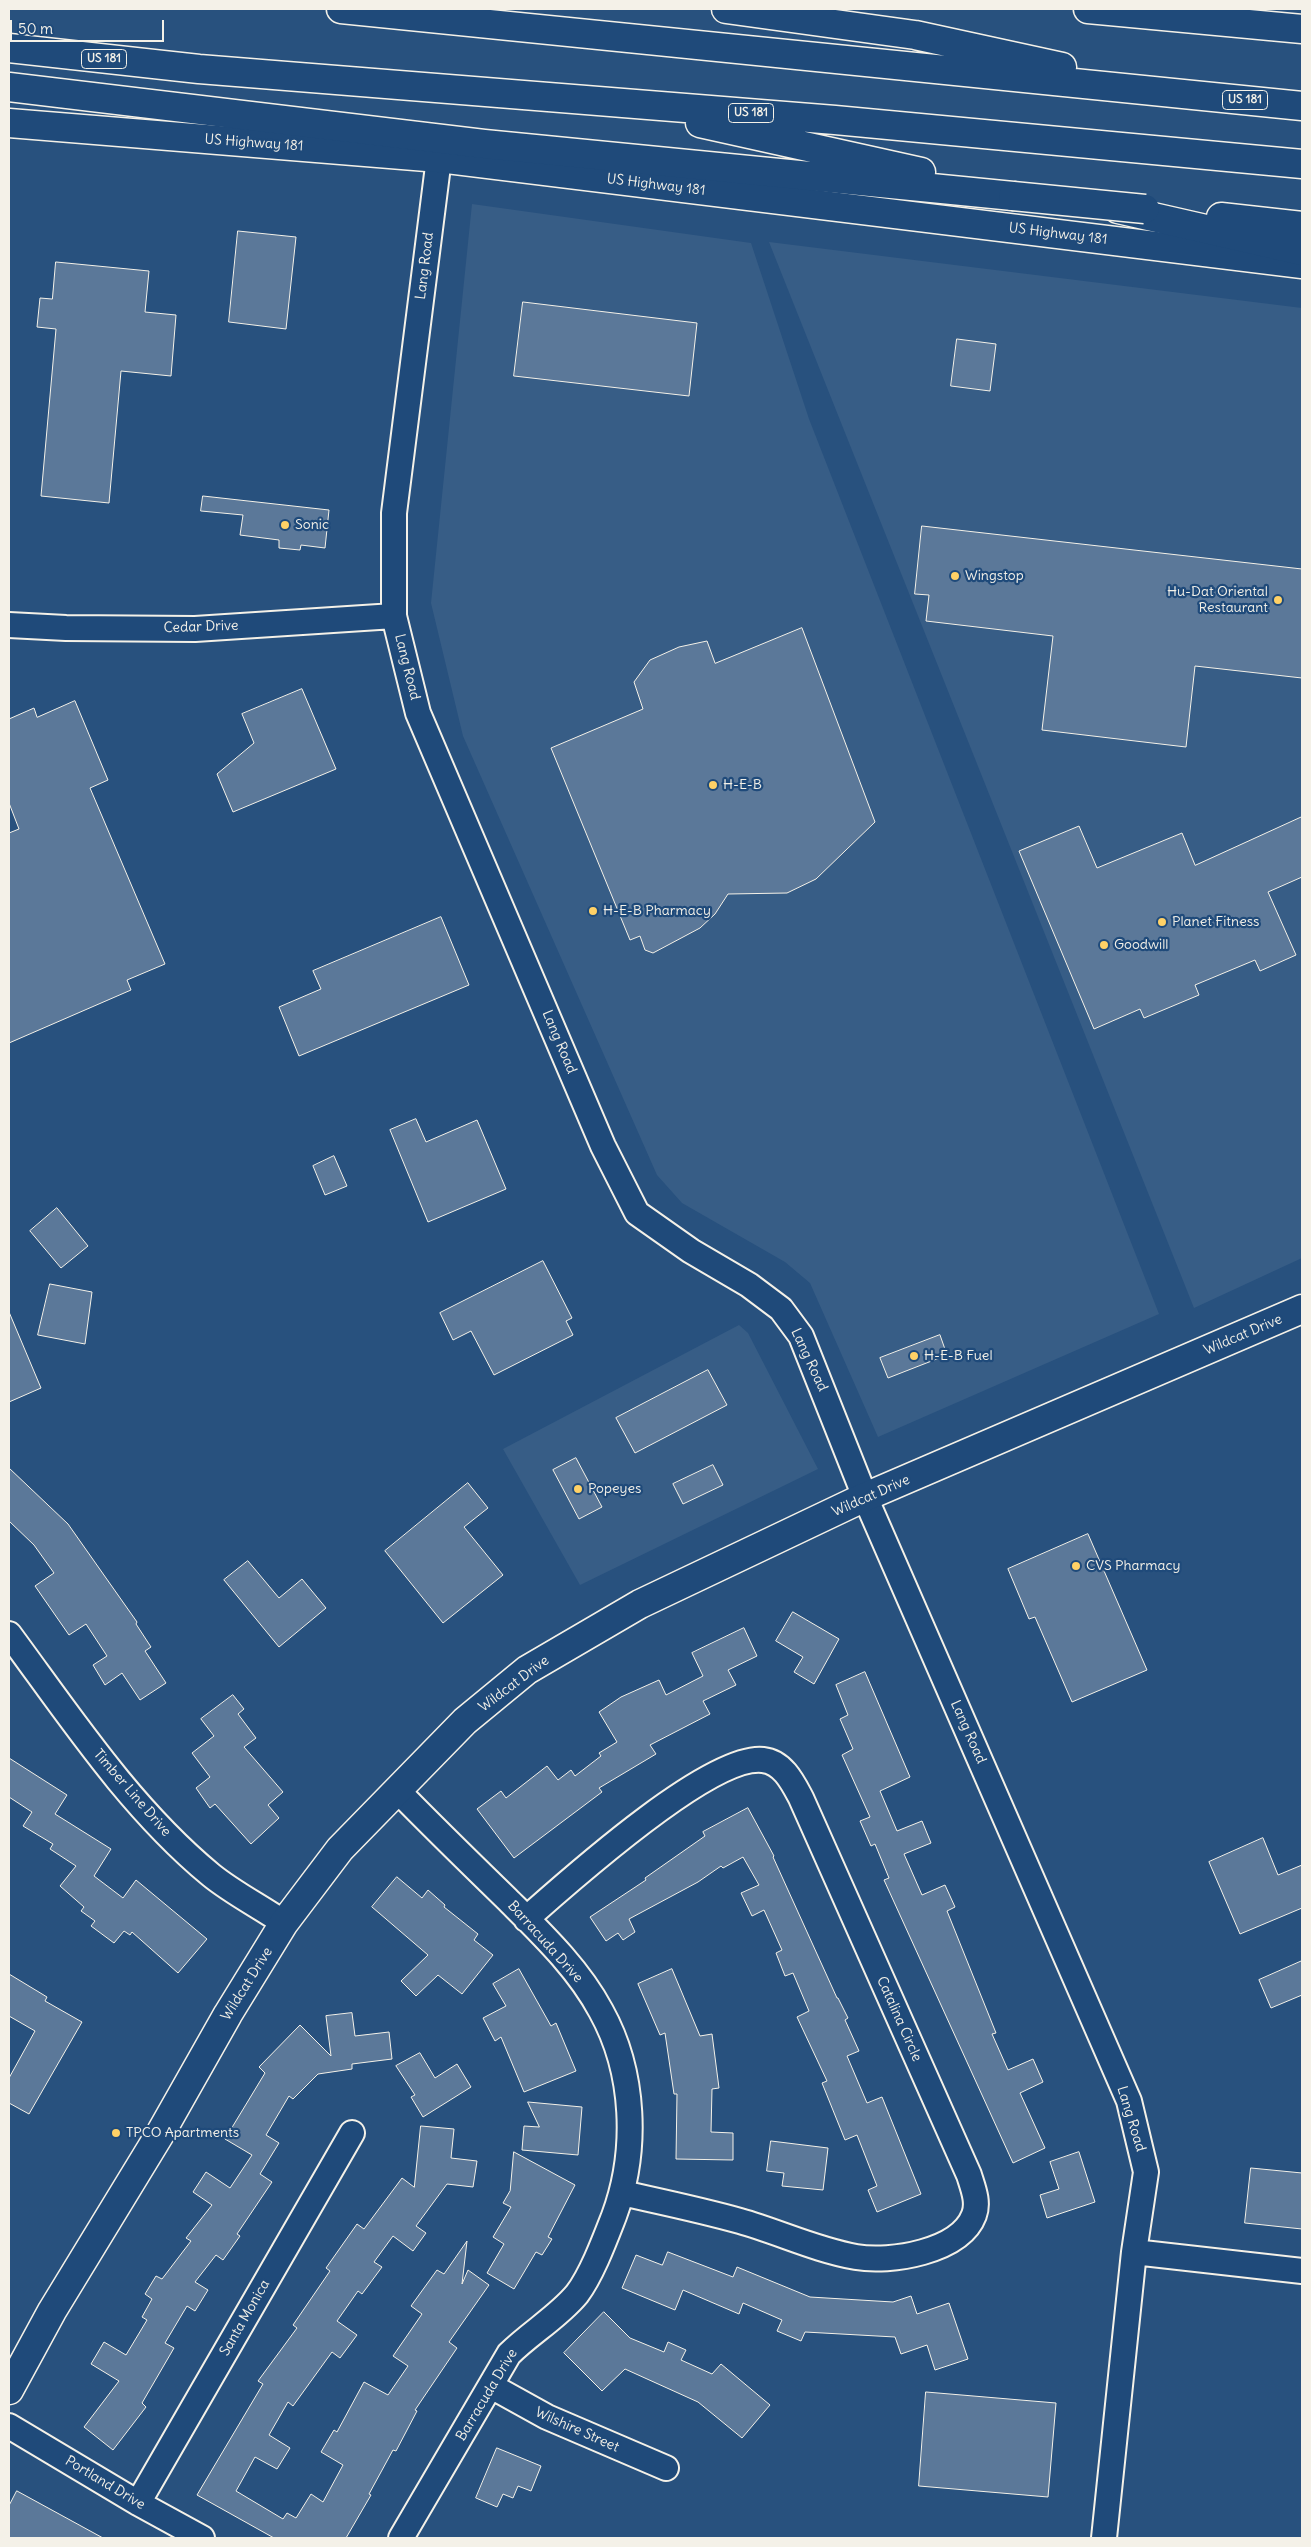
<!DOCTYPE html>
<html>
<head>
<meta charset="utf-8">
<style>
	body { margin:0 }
	#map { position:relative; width:1311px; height:2547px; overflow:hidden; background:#28517e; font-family:Delius,sans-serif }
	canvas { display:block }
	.frame { position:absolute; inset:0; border:10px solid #f4f1e8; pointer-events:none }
	.scale { position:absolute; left:10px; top:20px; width:154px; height:22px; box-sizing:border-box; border:2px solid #f4f1e8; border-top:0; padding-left:6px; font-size:15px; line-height:18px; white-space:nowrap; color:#f4f1e8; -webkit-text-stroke:4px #1f4a7a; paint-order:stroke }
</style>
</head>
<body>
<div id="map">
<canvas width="1311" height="2547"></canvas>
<div class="frame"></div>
<div class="scale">50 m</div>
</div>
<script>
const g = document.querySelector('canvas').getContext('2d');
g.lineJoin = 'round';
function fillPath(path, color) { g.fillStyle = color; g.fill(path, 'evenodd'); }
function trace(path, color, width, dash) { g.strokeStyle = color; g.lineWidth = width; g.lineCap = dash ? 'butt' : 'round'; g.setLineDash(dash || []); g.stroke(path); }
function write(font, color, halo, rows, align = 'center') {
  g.font = font + ' Delius,sans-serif'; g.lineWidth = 4.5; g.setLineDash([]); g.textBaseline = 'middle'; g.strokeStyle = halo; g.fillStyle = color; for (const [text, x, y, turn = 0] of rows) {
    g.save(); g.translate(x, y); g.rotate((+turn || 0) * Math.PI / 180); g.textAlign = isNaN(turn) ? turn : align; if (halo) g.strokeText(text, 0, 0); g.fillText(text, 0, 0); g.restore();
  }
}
fillPath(new Path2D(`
	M 472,204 L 751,243 L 809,419 L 1159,1314 L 878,1437 L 810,1283 L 785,1262 L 682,1203 L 657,1175 L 463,736 L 431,603 Z
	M 769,242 L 1302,308 L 1302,1258 L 1194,1308 Z
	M 739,1325 L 748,1333 L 818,1469 L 580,1585 L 503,1449 Z`), '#375d86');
const building = new Path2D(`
	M 238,231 L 296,237 L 286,329 L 229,322 Z
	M 56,262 L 149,271 L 145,312 L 176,315 L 171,376 L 121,371 L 109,503 L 41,496 L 56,329 L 37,327 L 40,298 L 52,299 Z
	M 523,302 L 697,323 L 689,396 L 514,376 Z
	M 957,339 L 996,344 L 990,391 L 951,386 Z
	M 203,496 L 329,510 L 325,548 L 301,545 L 300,550 L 279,548 L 279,540 L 240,535 L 243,515 L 201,511 Z
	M 922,526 L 1302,569 L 1302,678 L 1195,666 L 1186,747 L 1042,730 L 1053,636 L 926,621 L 929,595 L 915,594 Z
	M 802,628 L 875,822 L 816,879 L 787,893 L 728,894 L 715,914 L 700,928 L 653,953 L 645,950 L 640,936 L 630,940 L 551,748 L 643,709 L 634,682 L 650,660 L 679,647 L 707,641 L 715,663 Z
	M 302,689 L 336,769 L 233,812 L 217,774 L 254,743 L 242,714 Z
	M 75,701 L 108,780 L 90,788 L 165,964 L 127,980 L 131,990 L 9,1043 L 9,833 L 19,829 L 9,803 L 9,719 L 34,708 L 37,717 Z
	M 1302,817 L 1302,877 L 1268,892 L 1296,955 L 1260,971 L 1255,960 L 1195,985 L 1199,995 L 1144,1018 L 1140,1009 L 1094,1029 L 1019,851 L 1079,826 L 1097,868 L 1182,833 L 1195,865 Z
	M 441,917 L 469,985 L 299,1056 L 279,1007 L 321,989 L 313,971 Z
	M 416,1119 L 426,1142 L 477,1120 L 506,1189 L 428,1222 L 390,1130 Z
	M 334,1156 L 347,1186 L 325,1195 L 313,1166 Z
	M 57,1208 L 88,1246 L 61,1268 L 30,1231 Z
	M 543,1261 L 572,1318 L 566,1321 L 573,1335 L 494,1375 L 471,1331 L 453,1340 L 440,1313 Z
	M 50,1284 L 92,1292 L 85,1344 L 38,1335 Z
	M 9,1312 L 41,1388 L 9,1402 Z
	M 940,1335 L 947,1355 L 888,1378 L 880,1358 Z
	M 708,1370 L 727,1405 L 635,1453 L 616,1418 Z
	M 576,1458 L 602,1507 L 579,1519 L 553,1470 Z
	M 713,1465 L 723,1485 L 683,1504 L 673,1484 Z
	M 9,1468 L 68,1524 L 137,1622 L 136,1624 L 151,1647 L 145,1651 L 166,1683 L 140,1700 L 122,1673 L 105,1685 L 93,1665 L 107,1656 L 86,1624 L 69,1635 L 35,1586 L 54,1573 L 34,1545 L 9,1521 Z
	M 468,1483 L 488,1508 L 464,1527 L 503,1575 L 443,1623 L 385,1551 Z
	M 1088,1534 L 1147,1670 L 1072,1702 L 1035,1617 L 1029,1619 L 1008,1569 Z
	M 248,1561 L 279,1598 L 302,1579 L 326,1608 L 279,1647 L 224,1580 Z
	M 793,1612 L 839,1639 L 814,1684 L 794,1672 L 803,1657 L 776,1641 Z
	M 744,1628 L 757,1656 L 728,1670 L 736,1685 L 703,1701 L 710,1714 L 650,1745 L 656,1754 L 599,1788 L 602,1792 L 514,1858 L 477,1809 L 501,1791 L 506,1798 L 547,1766 L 558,1780 L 571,1770 L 575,1776 L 601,1756 L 599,1753 L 617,1742 L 599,1712 L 621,1697 L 659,1680 L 666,1695 L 703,1676 L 692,1653 Z
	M 865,1672 L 910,1777 L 880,1791 L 897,1831 L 922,1821 L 931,1843 L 904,1854 L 922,1895 L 945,1885 L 955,1907 L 947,1911 L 996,2033 L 992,2034 L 1008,2070 L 1033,2059 L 1043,2082 L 1020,2093 L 1045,2148 L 1013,2163 L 884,1880 L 889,1878 L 875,1844 L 871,1846 L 860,1821 L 870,1817 L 842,1755 L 853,1749 L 840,1719 L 848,1715 L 836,1685 Z
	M 233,1695 L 244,1709 L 238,1714 L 256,1738 L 244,1747 L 283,1792 L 268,1805 L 279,1818 L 251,1844 L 215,1804 L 210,1808 L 196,1788 L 210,1777 L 192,1753 L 214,1736 L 201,1719 Z
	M 9,1758 L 67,1795 L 55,1814 L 111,1849 L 94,1876 L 123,1898 L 136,1880 L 207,1939 L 178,1973 L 132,1932 L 130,1935 L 124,1931 L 114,1943 L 91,1926 L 95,1921 L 81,1911 L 84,1907 L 60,1886 L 76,1866 L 50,1849 L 53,1844 L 23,1826 L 32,1812 L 9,1797 Z
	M 748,1808 L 774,1856 L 773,1857 L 837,1998 L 838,1998 L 848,2018 L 845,2020 L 859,2051 L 847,2056 L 867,2103 L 882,2097 L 921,2194 L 877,2212 L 868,2190 L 877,2186 L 857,2135 L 845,2140 L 822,2083 L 827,2081 L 797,2017 L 809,2011 L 793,1973 L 785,1976 L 776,1953 L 782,1950 L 764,1910 L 752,1916 L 741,1893 L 759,1885 L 743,1857 L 723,1868 L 721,1866 L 698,1882 L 629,1919 L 635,1932 L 623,1940 L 618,1933 L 606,1941 L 590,1917 L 646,1880 L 645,1878 L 705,1836 L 703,1832 Z
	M 1263,1838 L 1278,1875 L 1302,1865 L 1302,1908 L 1240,1934 L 1209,1862 Z
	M 397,1877 L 422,1898 L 428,1890 L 445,1905 L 444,1907 L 478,1934 L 474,1940 L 493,1955 L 462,1994 L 438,1975 L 416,1996 L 401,1981 L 428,1955 L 372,1907 Z
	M 1302,1961 L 1302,1995 L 1271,2008 L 1259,1980 Z
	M 519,1969 L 551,2026 L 556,2023 L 576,2071 L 524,2092 L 501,2037 L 495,2041 L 483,2018 L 506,2006 L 493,1984 Z
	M 672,1969 L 700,2036 L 712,2034 L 719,2088 L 712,2089 L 711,2132 L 733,2133 L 733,2160 L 676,2159 L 677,2094 L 674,2094 L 665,2033 L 660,2035 L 638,1984 Z
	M 9,1974 L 47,1997 L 45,2001 L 82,2022 L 29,2114 L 9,2103 L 9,2078 L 35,2031 L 9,2016 Z
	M 352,2013 L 355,2036 L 389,2032 L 392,2059 L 352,2064 L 352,2069 L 318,2074 L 293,2099 L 289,2096 L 266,2135 L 279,2143 L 260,2174 L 272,2182 L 237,2234 L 240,2236 L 223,2260 L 216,2255 L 195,2282 L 208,2290 L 195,2311 L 187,2306 L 165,2343 L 174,2348 L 142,2403 L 146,2407 L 113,2450 L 84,2427 L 119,2381 L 91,2364 L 104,2342 L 126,2355 L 147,2320 L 142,2317 L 152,2299 L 145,2294 L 156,2276 L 162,2279 L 191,2241 L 186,2238 L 212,2205 L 193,2192 L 206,2172 L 230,2188 L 252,2155 L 225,2139 L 265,2073 L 259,2067 L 300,2025 L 331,2056 L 326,2016 Z
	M 420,2053 L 435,2078 L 457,2064 L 471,2087 L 423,2117 L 411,2097 L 415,2095 L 396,2066 Z
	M 528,2102 L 582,2107 L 578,2155 L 522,2150 L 524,2126 L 539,2127 Z
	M 421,2126 L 454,2129 L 451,2158 L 477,2161 L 473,2187 L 447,2184 L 416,2226 L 426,2233 L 413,2251 L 393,2236 L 374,2262 L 382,2267 L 362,2294 L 358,2291 L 337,2321 L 357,2335 L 340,2358 L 332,2352 L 293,2406 L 288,2402 L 269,2435 L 290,2448 L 277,2469 L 255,2457 L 236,2491 L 283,2519 L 287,2513 L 296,2518 L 311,2494 L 323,2502 L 343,2465 L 321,2452 L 334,2430 L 337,2432 L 364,2382 L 388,2395 L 408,2366 L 393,2356 L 422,2314 L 411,2306 L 437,2270 L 444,2274 L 467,2241 L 462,2284 L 468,2270 L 489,2285 L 449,2342 L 457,2348 L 415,2410 L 417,2411 L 396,2451 L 393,2450 L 369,2494 L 371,2495 L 346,2538 L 274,2538 L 197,2495 L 263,2384 L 258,2381 L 297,2328 L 293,2325 L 330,2271 L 326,2268 L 357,2224 L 364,2229 L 402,2178 L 414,2187 Z
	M 771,2141 L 828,2148 L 823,2190 L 782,2186 L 784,2173 L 767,2171 Z
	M 514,2152 L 575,2185 L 548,2237 L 552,2239 L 542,2255 L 536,2252 L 514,2289 L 487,2273 L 504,2244 L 493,2237 L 511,2207 L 503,2203 L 510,2191 Z
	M 1079,2152 L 1095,2202 L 1047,2218 L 1040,2195 L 1059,2189 L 1050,2162 Z
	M 1251,2168 L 1302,2173 L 1302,2229 L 1245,2223 Z
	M 668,2252 L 733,2277 L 737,2267 L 810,2297 L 893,2302 L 911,2296 L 917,2314 L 949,2303 L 968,2359 L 935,2370 L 927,2345 L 901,2354 L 895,2337 L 805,2332 L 801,2341 L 777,2331 L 782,2320 L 743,2303 L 739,2314 L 683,2290 L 675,2310 L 622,2288 L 636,2255 L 662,2265 Z
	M 604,2312 L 630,2338 L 664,2352 L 668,2342 L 686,2350 L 681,2360 L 712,2374 L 721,2364 L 770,2405 L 742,2438 L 698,2402 L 625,2369 L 602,2391 L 564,2353 Z
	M 926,2392 L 1056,2403 L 1048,2497 L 919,2486 Z
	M 497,2448 L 541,2466 L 531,2491 L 518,2486 L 513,2498 L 503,2494 L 497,2507 L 476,2498 Z
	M 17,2491 L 103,2538 L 9,2538 L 9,2506 Z`);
fillPath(building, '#5b7899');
trace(building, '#f4f1e8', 1);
const street = new Path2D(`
	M 439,158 L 394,513 L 394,616 L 418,713 L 603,1146 L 637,1213 L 691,1251 L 749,1285 L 781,1309 L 801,1336 L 865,1497 L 1129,2101 L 1146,2172 L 1134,2252 L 1104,2538
	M 9,625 L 66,628 L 195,629 L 394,616
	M 9,1634 C 71,1718 130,1808 211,1875 C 233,1893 261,1907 284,1923
	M 397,1790 C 433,1827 470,1863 507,1899 C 541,1933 578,1968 601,2011 C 635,2072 638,2151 614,2216 C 605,2239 592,2274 577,2294 C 558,2317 530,2333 509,2354 L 401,2538
	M 526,1919 C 568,1882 710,1754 763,1760 C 783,1762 793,1783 801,1798 L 969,2175 C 973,2188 979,2202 974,2215 C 960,2252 890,2263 856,2257 C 816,2250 779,2232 740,2221 C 701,2210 662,2202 622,2193
	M 1134,2252 L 1302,2271
	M 491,2386 L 547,2417 L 666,2468
	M 9,2426 L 138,2503 L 202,2538
	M 138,2503 L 352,2133`);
const secondary = new Path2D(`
	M 1088,9 L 1302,29
	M 9,123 L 439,158 L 1302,264
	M 9,2390 L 52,2311 L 160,2134 L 228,2014 L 284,1923 L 340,1849 L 465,1721 L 527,1670 L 640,1604 L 865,1497 L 1302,1309`);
const highway = new Path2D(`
	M 341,9 L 1302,106
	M 726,9 L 915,35 L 1062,67
	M 9,48 L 199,69 L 835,120 L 1302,164
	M 9,87 L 484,144 L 1013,196
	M 700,123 L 921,172
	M 1118,209 L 1302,251
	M 1221,217 L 1302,226`);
trace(street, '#f4f1e8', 28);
trace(secondary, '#f4f1e8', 31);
trace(highway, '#f4f1e8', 31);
trace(street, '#1f4a7a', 24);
trace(secondary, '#1f4a7a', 28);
trace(highway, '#1f4a7a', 28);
const highwayBridge = new Path2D(`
	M 1013,196 L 1145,209`);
trace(highwayBridge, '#f4f1e8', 31, []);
trace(highwayBridge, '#1f4a7a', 28);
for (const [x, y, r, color] of [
	[285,525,5,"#ffd166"],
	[955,576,5,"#ffd166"],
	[1278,600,5,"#ffd166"],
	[713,785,5,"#ffd166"],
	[593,911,5,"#ffd166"],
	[1162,922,5,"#ffd166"],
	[1104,945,5,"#ffd166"],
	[914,1356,5,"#ffd166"],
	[578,1489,5,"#ffd166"],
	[1076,1566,5,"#ffd166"],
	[116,2133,5,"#ffd166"]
]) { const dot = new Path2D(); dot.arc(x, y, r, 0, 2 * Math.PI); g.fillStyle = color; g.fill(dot); trace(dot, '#1f4a7a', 2); }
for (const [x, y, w] of [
	[104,59,45],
	[1245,100,45],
	[751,113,45]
]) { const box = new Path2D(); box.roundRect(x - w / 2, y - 9.5, w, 19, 4); g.fillStyle = '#1f4a7a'; g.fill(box); trace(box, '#f4f1e8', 1); }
write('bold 12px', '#f4f1e8', null, [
	["US 181",104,59],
	["US 181",1245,100],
	["US 181",751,113]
]);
write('14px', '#f4f1e8', '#1f4a7a', [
	["US Highway 181",254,143,4],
	["US Highway 181",656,185,7],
	["US Highway 181",1058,234,7],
	["Lang Road",425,266,-83],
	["Cedar Drive",201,627,-2],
	["Lang Road",407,667,76],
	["Lang Road",559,1042,67],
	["Wildcat Drive",1243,1335,-23],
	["Lang Road",809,1360,65],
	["Wildcat Drive",871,1496,-24],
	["Wildcat Drive",514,1684,-37],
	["Lang Road",968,1732,66],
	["Timber Line Drive",132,1793,49],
	["Barracuda Drive",545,1942,48],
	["Wildcat Drive",247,1984,-58],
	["Catalina Circle",899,2019,66],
	["Lang Road",1131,2119,73],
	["Santa Monica",245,2318,-60],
	["Barracuda Drive",487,2395,-59],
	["Wilshire Street",577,2430,24],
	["Portland Drive",105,2483,31]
]);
write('14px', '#f4f1e8', '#1f4a7a', [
	["Sonic",295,525],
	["Wingstop",965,576],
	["Hu-Dat Oriental",1268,592,"right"],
	["Restaurant",1268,608,"right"],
	["H-E-B",723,785],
	["H-E-B Pharmacy",603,911],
	["Planet Fitness",1172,922],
	["Goodwill",1114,945],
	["H-E-B Fuel",924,1356],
	["Popeyes",588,1489],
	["CVS Pharmacy",1086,1566],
	["TPCO Apartments",126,2133]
], 'left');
</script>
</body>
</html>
